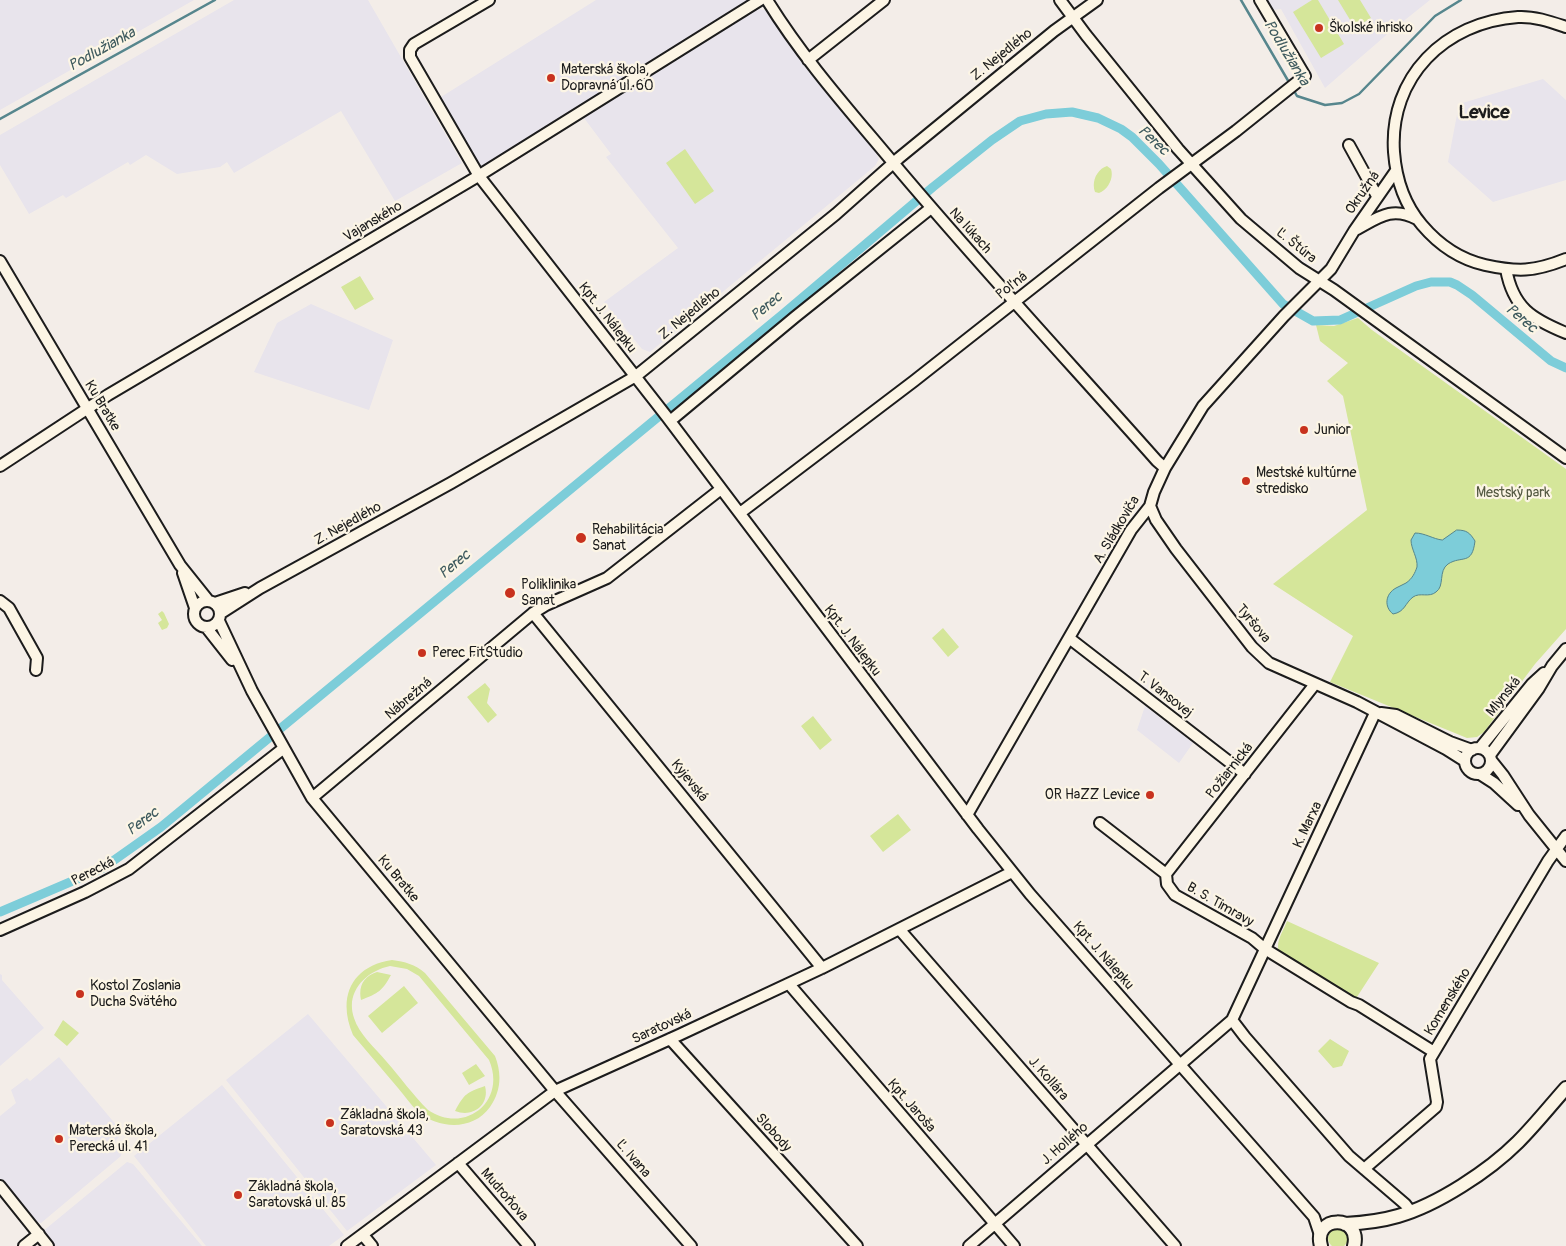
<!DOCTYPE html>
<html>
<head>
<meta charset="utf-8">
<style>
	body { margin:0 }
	canvas { display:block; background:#f3ede8 }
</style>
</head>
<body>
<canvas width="1566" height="1246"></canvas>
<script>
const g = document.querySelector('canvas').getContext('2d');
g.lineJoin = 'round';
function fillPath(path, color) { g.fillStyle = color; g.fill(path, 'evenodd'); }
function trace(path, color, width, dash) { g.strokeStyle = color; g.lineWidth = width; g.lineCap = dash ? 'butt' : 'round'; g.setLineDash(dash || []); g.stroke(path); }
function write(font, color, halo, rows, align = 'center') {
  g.font = font + ' Pangolin,sans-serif'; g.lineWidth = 4.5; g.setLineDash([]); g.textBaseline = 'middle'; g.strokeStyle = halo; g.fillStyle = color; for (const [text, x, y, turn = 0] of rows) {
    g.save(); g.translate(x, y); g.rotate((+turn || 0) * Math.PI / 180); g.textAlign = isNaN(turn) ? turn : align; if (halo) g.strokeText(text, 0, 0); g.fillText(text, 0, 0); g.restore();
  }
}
fillPath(new Path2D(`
	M 0,0 L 194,0 L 0,110 Z
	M 234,0 L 368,0 L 462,163 L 395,201 L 341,111 L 234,173 L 227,162 L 220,167 L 177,174 L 146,155 L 130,165 L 128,162 L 66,198 L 63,195 L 29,214 L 0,165 L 0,135 Z
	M 596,0 L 751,0 L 483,171 L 441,97 Z
	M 1268,0 L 1430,0 L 1391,31 L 1325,88 L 1281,9 L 1273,10 Z
	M 757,9 L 765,10 L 809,72 L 875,151 L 879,159 L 875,166 L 650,352 L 642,349 L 604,302 L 678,248 L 606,157 L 611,154 L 584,118 Z
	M 1543,79 L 1566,100 L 1566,180 L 1493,202 L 1448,162 L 1459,104 Z
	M 311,304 L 393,340 L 369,410 L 254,372 L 277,323 Z
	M 1145,706 L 1193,743 L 1179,763 L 1137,730 Z
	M 0,974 L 2,975 L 2,980 L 44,1028 L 0,1066 Z
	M 308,1014 L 436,1165 L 347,1231 L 226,1080 Z
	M 59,1057 L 123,1133 L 114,1142 L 122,1151 L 121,1156 L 41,1223 L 32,1221 L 0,1181 L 0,1116 L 16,1103 L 11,1090 L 27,1078 L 30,1081 Z
	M 222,1085 L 344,1235 L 329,1246 L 206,1246 L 134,1156 Z
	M 127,1162 L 133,1164 L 202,1246 L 54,1246 L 42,1232 Z`), '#e8e4ec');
fillPath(new Path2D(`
	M 1312,0 L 1318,0 L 1344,44 L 1321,58 L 1293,12 Z
	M 1338,0 L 1360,0 L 1371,18 L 1355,28 Z
	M 685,149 L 714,191 L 695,204 L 666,163 Z
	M 1107,166 L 1111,169 C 1114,178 1108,190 1099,193 L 1095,192 C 1091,182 1097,169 1107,166 Z
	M 360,276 L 374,299 L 355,310 L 341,287 Z
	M 1358,318 L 1372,330 L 1566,469 L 1566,629 L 1535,664 L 1484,732 L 1477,737 L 1467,738 L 1330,682 L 1353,636 L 1273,584 L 1367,510 L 1343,396 L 1327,381 L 1348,363 L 1320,341 L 1316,325 L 1334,326 Z
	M 162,611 L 164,613 L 169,624 L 167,628 L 162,630 L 158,623 L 162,620 L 158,614 Z
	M 943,628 L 959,647 L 948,657 L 932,638 Z
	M 485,683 L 490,689 L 487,703 L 497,715 L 488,723 L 467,697 Z
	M 813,716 L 832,740 L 820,750 L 801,726 Z
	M 898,814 L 911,830 L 883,852 L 870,836 Z
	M 1287,921 L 1379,963 L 1355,1000 L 1281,955 C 1273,945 1283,932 1287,921 Z
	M 392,960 C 405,962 415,964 425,973 L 495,1056 C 502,1074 501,1091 490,1107 C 473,1131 439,1129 418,1112 C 411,1105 404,1095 398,1088 C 383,1070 368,1053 353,1035 C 337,998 351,966 392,960 ZM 390,966 L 407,969 L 419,976 L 489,1060 C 507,1101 465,1135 428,1110 C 413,1095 400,1077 386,1061 C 375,1048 359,1034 354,1018 C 345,992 366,971 390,966 Z
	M 377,972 L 391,975 C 382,991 379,993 361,1000 C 358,986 364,976 377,972 Z
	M 404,986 L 418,1003 L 382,1033 L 368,1016 Z
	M 63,1020 L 79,1033 L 67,1046 L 54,1035 Z
	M 1330,1039 L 1349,1051 L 1342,1066 L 1333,1068 L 1318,1051 Z
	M 476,1064 L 485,1076 L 469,1085 L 462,1073 Z
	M 485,1086 C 490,1105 473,1118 455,1111 C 465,1093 466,1093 485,1086 Z
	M1328 1238a10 10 0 1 1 20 0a10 10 0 1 1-20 0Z`), '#d5e69a');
const water = new Path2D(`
	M 1457,530 C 1467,530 1470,533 1475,541 C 1472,566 1462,555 1448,564 C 1438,571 1445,586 1436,592 C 1429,598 1420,592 1413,597 C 1405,603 1405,612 1393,614 C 1384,607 1385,594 1396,588 C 1399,586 1403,585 1406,583 C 1412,579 1415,573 1417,567 C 1418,558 1411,549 1411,540 L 1415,533 C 1425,533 1433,539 1442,540 Z`);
fillPath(water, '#7dcdd9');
trace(water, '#56868d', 1);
trace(new Path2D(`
	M 1241,0 L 1290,84
	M 1293,89 L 1297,96 L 1325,105 L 1342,103 L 1359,94 L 1435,16 L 1461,0
	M 0,119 L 215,0`), '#56868d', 2.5);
trace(new Path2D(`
	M 0,912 L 103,868 L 161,827 L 783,314 L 933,187 L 992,140 L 1020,121 L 1046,114 L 1072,112 L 1098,118 L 1121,129 L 1132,137 L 1159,164 L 1283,304 L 1313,321 L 1340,320 L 1416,286 L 1431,282 L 1450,282 L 1457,285 L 1472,295 L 1551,361 L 1566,368`), '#7dcdd9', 9);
const minor = new Path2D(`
	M 489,0 L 414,44 L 410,50 L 410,57 L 479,176 L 667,417 L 978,829 L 1030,894 L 1314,1217 L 1320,1235
	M 767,0 C 804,60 850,111 895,165 C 980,266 1069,362 1157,461 L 1165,468
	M 1060,0 L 1086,35 L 1178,149 L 1241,219 L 1299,268 L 1334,290 L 1566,458
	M 1566,27 C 1551,22 1534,16 1518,17 C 1445,22 1389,77 1394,152 C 1396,179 1404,204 1422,225 C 1439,245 1459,259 1485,265 C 1517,272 1534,272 1566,259
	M 808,60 L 884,0
	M 1349,145 L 1377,196
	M 1357,229 C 1379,217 1392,206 1417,219
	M 0,261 L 180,565 L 208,600
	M 1506,269 C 1513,308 1532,319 1566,333
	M 670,421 L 795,317 L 931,208
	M 0,466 L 108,395 L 475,178 L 760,0
	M 1150,506 L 1156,520 L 1176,549 L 1252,647 L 1269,663 L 1357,702 L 1446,749 L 1465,761
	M 740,513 L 914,381 L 1159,188 L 1236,131 L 1301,79 L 1305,76 L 1260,0
	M 183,573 L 195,608
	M194 614a13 13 0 1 1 26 0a13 13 0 1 1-26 0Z
	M 0,601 L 9,608 L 37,658 L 36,670
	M 215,603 L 245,593
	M 221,613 L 260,588 L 451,483 L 636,376 L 836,214 L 899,158 L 1054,31 L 1097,0
	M 533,613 L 822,968
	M 219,621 L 252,691 L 312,798 L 555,1091 L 691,1246
	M 206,627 L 232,660
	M 1069,638 L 1245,774
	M 1381,713 L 1396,715 L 1450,742 L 1472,750
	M 1480,748 L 1532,684 L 1544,673
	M1465 761a13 13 0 1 1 26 0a13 13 0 1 1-26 0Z
	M 1490,755 L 1539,688 L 1552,666 L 1566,649
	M 1491,760 L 1503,775 L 1529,815 L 1566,861
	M 1480,774 L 1494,783 L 1518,805
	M 312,798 L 533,613 L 546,605 L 607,578 L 721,489
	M 967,815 L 1131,530 L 1150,506 L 1154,492 L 1165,468 L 1203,406 L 1284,316 L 1331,269 L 1354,231 L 1395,172
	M 1100,823 L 1166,874 L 1167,884 L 1175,895 L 1252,938 L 1265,949 L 1351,1002 L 1359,1005 L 1434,1052
	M 1166,874 L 1315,684
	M 0,930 L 85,892 L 129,869 L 284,748
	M 900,930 L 1175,1246
	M 789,984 L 1014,1246
	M 1232,1020 L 1245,1037 L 1349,1156 L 1405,1204 L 1411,1212
	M 670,1039 L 857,1246
	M 458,1163 L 529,1246
	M 1364,1169 L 1436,1107 L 1437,1102 L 1430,1059 L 1548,861 L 1566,836
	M 0,1186 L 48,1246
	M 363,1235 L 372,1246
	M 24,1246 L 39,1234
	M 347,1246 L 555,1091 L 679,1035 L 822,968 L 1012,872
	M 969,1246 L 1232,1020 L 1375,713`);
const tertiary = new Path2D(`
	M 1345,1224 C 1363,1223 1381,1221 1398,1216 C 1437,1205 1489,1171 1518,1142 C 1535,1125 1550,1106 1566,1088
	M 1321,1246 C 1312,1215 1362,1214 1354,1246`);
trace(minor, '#1c1c1c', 14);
trace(tertiary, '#1c1c1c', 16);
trace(minor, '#fcf5e5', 10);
trace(tertiary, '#fcf5e5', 12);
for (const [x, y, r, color] of [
	[1319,28,5,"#c8321e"],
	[551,78,5,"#c8321e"],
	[1304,430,5,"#c8321e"],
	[1246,481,5,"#c8321e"],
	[581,538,6,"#c8321e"],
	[510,593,6,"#c8321e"],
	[422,653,5,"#c8321e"],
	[1150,795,5,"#c8321e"],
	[80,994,5,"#c8321e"],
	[330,1123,5,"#c8321e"],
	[59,1139,5,"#c8321e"],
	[238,1195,5,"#c8321e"]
]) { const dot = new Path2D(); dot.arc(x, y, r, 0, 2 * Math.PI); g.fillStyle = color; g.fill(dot); trace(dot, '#fcf5e5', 2); }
write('14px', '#1c1c1c', '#fcf5e5', [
	["Školské ihrisko",1329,28],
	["Materská škola,",561,70],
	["Dopravná ul. 60",561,86],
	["Junior",1314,430],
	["Mestské kultúrne",1256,473],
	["stredisko",1256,489],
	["Rehabilitácia",592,530],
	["Sanat",592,546],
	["Poliklinika",521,585],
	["Sanat",521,601],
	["Perec FitStudio",432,653],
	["OR HaZZ Levice",1140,795,"right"],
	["Kostol Zoslania",90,986],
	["Ducha Svätého",90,1002],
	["Základná škola,",340,1115],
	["Saratovská 43",340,1131],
	["Materská škola,",69,1131],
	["Perecká ul. 41",69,1147],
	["Základná škola,",248,1187],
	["Saratovská ul. 85",248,1203]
], 'left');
write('14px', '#1c1c1c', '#fcf5e5', [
	["Z. Nejedlého",1002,55,-39],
	["Okružná",1363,193,-55],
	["Vajanského",373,222,-31],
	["Na lúkach",970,231,48],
	["Ľ. Štúra",1296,246,39],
	["Poľná",1012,286,-38],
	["Z. Nejedlého",690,314,-39],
	["Kpt. J. Nálepku",607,318,52],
	["Ku Bratke",102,406,59],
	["Z. Nejedlého",348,524,-29],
	["A. Sládkoviča",1117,530,-59],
	["Tyršova",1253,624,50],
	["Kpt. J. Nálepku",852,641,53],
	["T. Vansovej",1165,695,38],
	["Mlynská",1504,697,-51],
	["Nábrežná",409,699,-40],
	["Požiarnická",1230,771,-52],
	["Kyjevská",689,781,51],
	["K. Marxa",1308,825,-65],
	["Perecká",93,872,-27],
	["Ku Bratke",398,879,50],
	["B. S. Timravy",1220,905,30],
	["Kpt. J. Nálepku",1103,956,49],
	["Komenského",1448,1002,-59],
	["Saratovská",662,1027,-25],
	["J. Kollára",1048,1079,49],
	["Kpt. Jaroša",911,1106,49],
	["Slobody",773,1133,48],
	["J. Hollého",1065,1144,-41],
	["Ľ. Ivana",633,1159,49],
	["Mudroňova",504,1195,49]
]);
write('14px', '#545942', '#fcf5e5', [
	["Mestský park",1513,493]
]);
write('italic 15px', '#3e5a5e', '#fcf5e5', [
	["Podlužianka",102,50,-29],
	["Podlužianka",1286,53,59],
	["Perec",1153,141,43],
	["Perec",767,307,-40],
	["Perec",1521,319,40],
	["Perec",455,565,-40],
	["Perec",143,822,-37]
]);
write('bold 19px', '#1c1c1c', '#fcf5e5', [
	["Levice",1484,113]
]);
</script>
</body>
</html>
